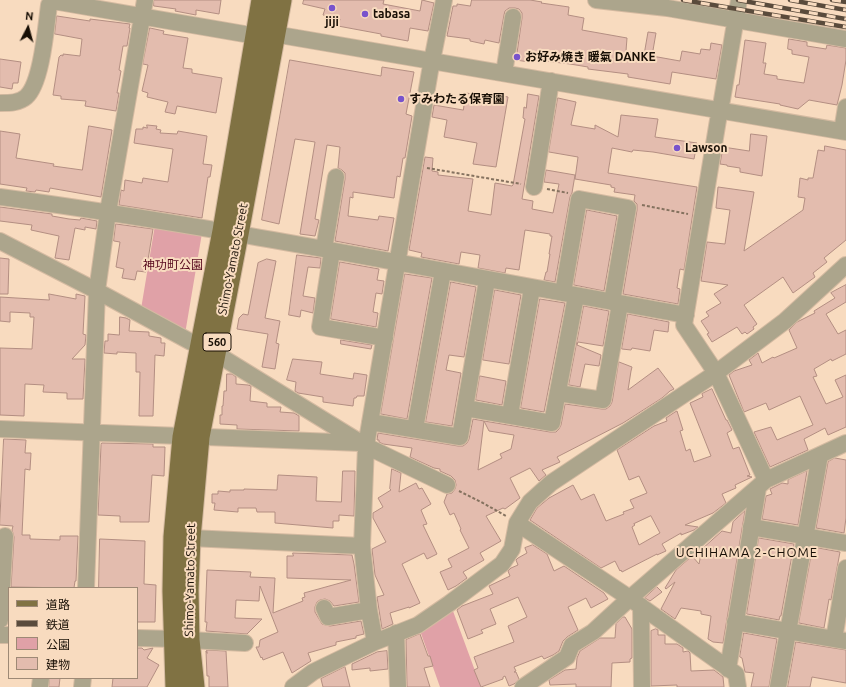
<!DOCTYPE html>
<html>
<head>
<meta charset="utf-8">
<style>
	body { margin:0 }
	#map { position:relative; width:846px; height:687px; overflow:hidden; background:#f8dbbf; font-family:Ubuntu,"Noto Sans JP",sans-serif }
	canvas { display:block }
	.legend { position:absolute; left:8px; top:587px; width:130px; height:92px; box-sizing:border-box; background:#f8dbbf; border:1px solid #9e8975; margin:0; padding:5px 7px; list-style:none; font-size:12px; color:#180f05 }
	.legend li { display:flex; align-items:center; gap:8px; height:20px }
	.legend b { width:20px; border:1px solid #9e8975 }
	.north { position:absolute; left:8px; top:8px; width:40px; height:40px; -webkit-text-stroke:3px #f8dbbf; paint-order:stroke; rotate:6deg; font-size:11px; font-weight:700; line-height:16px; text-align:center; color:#180f05 }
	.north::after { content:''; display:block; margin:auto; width:14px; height:18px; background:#180f05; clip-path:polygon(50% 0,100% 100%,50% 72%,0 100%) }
</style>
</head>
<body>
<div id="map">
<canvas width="846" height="687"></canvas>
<ul class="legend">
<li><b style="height:5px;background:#807243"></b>道路</li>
<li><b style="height:5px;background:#5a4b3c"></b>鉄道</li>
<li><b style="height:11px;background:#e0a1a7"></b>公園</li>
<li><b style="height:11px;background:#e3bcae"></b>建物</li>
</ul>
<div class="north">N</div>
</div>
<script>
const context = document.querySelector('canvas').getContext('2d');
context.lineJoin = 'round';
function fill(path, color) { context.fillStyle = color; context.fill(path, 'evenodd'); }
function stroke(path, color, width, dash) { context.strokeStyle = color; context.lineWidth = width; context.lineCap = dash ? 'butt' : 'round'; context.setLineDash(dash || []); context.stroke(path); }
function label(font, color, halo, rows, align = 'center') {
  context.font = font + ' Ubuntu,"Noto Sans JP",sans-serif'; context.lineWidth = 4; context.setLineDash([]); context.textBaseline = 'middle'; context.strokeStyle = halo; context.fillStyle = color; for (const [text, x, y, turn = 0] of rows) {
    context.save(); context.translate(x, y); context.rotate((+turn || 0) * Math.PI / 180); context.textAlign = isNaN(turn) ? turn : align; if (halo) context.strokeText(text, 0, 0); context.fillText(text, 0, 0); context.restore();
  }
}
fill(new Path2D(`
	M155,225l47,8 -17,101 -44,-25z
	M450,603l31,84h-41l-22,-62z`), '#e0a1a7');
const building = new Path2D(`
	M154,0h67l-2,14 -23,-4v5l-21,-4 1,-2 -22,-3z
	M304,0h80l-1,4 37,7 2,-11 12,3 -6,28 -18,-3 -2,13 -27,-5v-2l-43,-8 2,-7 -17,-4 2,-6 -22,-5z
	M472,0h58l12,2 -1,1 28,4 -1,8 16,3 -2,12 45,8 -1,13 18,4 4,-23 8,1 -4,23 28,5 2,-10 18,3 1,-5 9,1 1,-7 11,2 -6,34 -44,-7 -2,12 -42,-7v-3l-40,-5v-2l-18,-3 -41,-5v3l-13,-2 6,-42v-5l-3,-4 -4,-1h-6l-4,3 -1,4 -5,28 -14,-3 -1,4 -14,-3v-2l-23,-3 6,-30h4v-2l13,2z
	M57,16l33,5v-2l40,5 -1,4h1l-3,18h-4l-4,24 2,1 -4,22h2l-3,18 -31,-5 1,-5 -25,-2v-3l-8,-1 6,-38 2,-2 2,1v-2l17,2 2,-17 -27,-5z
	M150,28l14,3 -1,3 25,4 -5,30 9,1v4l30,5 -6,35 -39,-7 -2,8 -10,-2 3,-10 -21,-5 1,-4 -6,-2 6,-26 -5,-1z
	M789,39l18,3v4l19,3 1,-4 19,3v12l-4,25 -5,20 -28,-5 -11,9 -18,-4v-1l-45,-7 2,-12h2l6,-45 21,3 -3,20h3l-2,11 13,2v3l27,4 5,-26 -17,-3v-4l-4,-1z
	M0,59l21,3 -3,21h-5l-1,6 -12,-2z
	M290,60l91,16 1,-9 32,5 -8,42 6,2 -7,42h-2l-3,19 -3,-1 -3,22 -41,-6v6l-3,-1 -2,19 30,4 1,-4 15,2 -6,33 -53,-10 10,-62v-6l-3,-3 -4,-2 2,-21 -13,-2 -12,74 4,1 -4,16 -15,-2 15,-92 -20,-3 -16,85 -17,-4z
	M466,93l19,3v-3l23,4 -12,70 -23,-3 4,-21 -33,-6 3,-17 -15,-3 2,-12 29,5z
	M528,94l11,2 -17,103 11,2 -1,8 21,4 6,-29 -15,-2 2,-12 29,5 -3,18 -2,4 -15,85 -11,-2 2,-8h1l3,-18h-1l3,-18h-2v-2l-25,-4 -6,40 -13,-2 -1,5 -27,-5 2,-13 -19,-3 -2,12 -38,-7 1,-4 -13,-3 16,-93 8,1 -1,13 6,1v3l35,4 -5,32 23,4 4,-32 17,3 1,-1 12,-66 -2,-1 1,-11 2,1z
	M558,98l18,4 -5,23 24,4v-4l23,12 3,-22 37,4 -3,18 42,6 -3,16 -41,-7 -20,-2 -1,2 -20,-4 -4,25 89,14 -13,83 -4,-1 -3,19 3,1 -2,15 -55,-10 14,-84v-6l-3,-3 1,-6 -21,-3 1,-4 -4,-1v-2l-36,-6 3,-22 -29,-5z
	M147,125l10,1 -1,3 5,1 -1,3 17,1 1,-3 29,5 -4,28 9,1 -2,12h-2l-6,41 -83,-13 2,-15 3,1 1,-11 17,3 1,-5 25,4 5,-33 -39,-6 2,-14h7v-2l4,1z
	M89,126l23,4 -11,67 -51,-9 -1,4 -13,-2 -1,2 -9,-1 1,-3 -27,-4v-53l20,3 -4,24 38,6 -1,2 29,4z
	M751,134l16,2 -5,40 -22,-4v-4l-13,-2v-1l-7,-1 3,-17 26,4z
	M825,146l21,4v90l-22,18 3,4 -14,11 2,4 -22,16 -10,-16 -39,28 13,19 -4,3 1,2 -7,5 -2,-2 -3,2 -5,-7 -25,15 -5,-8 2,-1 -8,-12 8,-5 -3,-4 15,-9 -7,-9 14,-9 -27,-4 6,-39 18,2 5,-34 -14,-2 2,-21 36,5 -10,59 59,-41 2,-12 -7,-1 2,-19 8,2v-2h5l5,-28 6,1z
	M0,207l52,7v2l17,3 11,1 1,-2 16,3 -1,8 -11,-2v3l-10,-2 -6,32 -14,-2 4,-22 -28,-6 1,-5 -32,-4z
	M587,210l30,6 -13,75 -30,-6z
	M116,224l37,5 -7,43 -9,-1 -2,9 -13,-2 2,-9 -8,-2 4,-25 -6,-1z
	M297,255l24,3 -1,10 -12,-1 -5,29 12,2 -2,15 -12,-3 -1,7 -11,-2z
	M0,258l9,1 -1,35h-8z
	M267,259l9,2 -11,57 15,3 -4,22 3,1 -4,25 -13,-2 6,-33 -31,-5 2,-11 4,-4 5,1 10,-52z
	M340,262l39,7 -2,11 7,1 -2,13 -6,-1 -3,19 5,1 -2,14 -45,-8z
	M405,274l27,4 -25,141 -26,-5z
	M451,282l25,5 -12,70 -15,-2 -3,15 15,3 -9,53 -26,-4z
	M846,285v17l-20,12 12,20 8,-4v24l-14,7 -1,-2 -17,10 3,7 -4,1 13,27 17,-7 -8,-17 11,-5v52l-18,8 -3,-7 -21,11 4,11 -38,17 -16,-35 17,-5 6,13 36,-15 -13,-29 -31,14 -3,-7 -22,9 -15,-37 5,-4 18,-6 -3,-5 9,-7 4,10 11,-6 1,1 23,-10 -8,-18 8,-8 18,-9 -1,-2 21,-13 -4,-5z
	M495,290l26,5 -12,69 -26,-4z
	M49,294l27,5v-5l9,2 -2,38 3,1 -1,10 -13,14h13l-2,40h-16v-6l-24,-1 1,-7 -19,-1 -1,32 -24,-1v-67l32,1 2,-32h-4v-4l-20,-1v10l-10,-1v-24l49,3z
	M540,299l25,4 -21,109 -23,-4z
	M584,306l25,5 -6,35 -25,-4 -1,3 24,10 -2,11 -14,-2 -5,23 -11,-2z
	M628,314l41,8 -1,10 -14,-2 -4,21 -18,-3 -1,2 -9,-1z
	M120,317l6,1 4,2 -1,11 20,1v4l12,2v5h4l-1,13 -9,-1 -2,61h-14l1,-44h-4v-19l-19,-1v2l-13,-1 1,-12h3v-7l11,1z
	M341,340l31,5 -1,4 -30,-5z
	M293,359l29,3 -2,12 33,5 1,-6 13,2 -3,21h-7l-1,2h-2l-1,8 -30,-4v-5l-25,-4 -3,-2 1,-9 -9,-2z
	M619,362l13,5 -1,4 -3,19 30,-22 16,21 -4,2 -8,7 -39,25 -66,34 3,5 -18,8 4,5 -7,6 -9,-13 -20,10 10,20 -15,11 -2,-1 -17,8 15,25 -21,12 4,7 -21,12 4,6 -11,8 -8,4 -8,-18 12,-5 -4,-8 21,-11 -9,-18 1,-1 -7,-16 -4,2 -6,-13 3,-8 5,-1 3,-4 1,-4 -1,-5 -4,-4 -11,-5v-2l-6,-1 -24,-11 2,-9 -29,-4 -4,-2v-2h-2l1,-7 80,13h5l4,-3 2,-4 4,-20 11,2 -6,49 24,-12 -2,-4 11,-5 3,-14 -25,-4 -5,-10 66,11h6l3,-3 2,-4 4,-21 37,5h4l4,-3 2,-4z
	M227,374h5l4,3v7l12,1 3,1 -1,15 17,2v4h14l-1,5 14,1 5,3v15l-62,-2v-4l-17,-1v-9h2v-9h1l1,-15h2z
	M480,376l26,5 -4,24 -26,-5z
	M712,389l14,31h1l5,10 -5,3 6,16 6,-2 11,28 -3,1 5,1 -17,8 1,3 -14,6 4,9 -13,10 -28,12 13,2 -4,3 -13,5v-2l-19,11 4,7 -9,4v-1l-35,18 -1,-2 -1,1 -5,-10 -14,7 -71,-48 7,-12 12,-10 24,-13 8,15 13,-6 12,27 18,-7 -1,-2 11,-4 -4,-8 17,-7 -8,-17 -10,4 -12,-30 37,-24 13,-5 -1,-3 9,-6 2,-1 6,19 -3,1 6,20 4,-2 4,13 17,-6 -21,-53 13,-6 -1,-3zM651,516l9,17 -21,12 -7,-18 3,-2 -1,-1z
	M4,439l22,1 -1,13h6l-1,17 -5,-1 -3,66h8v4l30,1v-4h18l-2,45h-1l-1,7 -63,-1 3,-50 -2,-7 1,-4 -13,-1z
	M102,443l51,1v3h12l-1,29 -12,-1 -3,47h-29v-6l-22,-1 3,-70z
	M835,458l11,2v58l-2,15 -28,-5 12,-66z
	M392,469l9,4 -2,19 17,-9 3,6 3,-1 9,16 -10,6 6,14 -4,1 14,29 -10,5 -3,-6 -22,11 18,39 -11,5v-1l-19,6 3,11 -11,5 -5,-32 7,-2 -9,-20 -3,-26 14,-7 -13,-24v-5l10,-6 -5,-9 13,-8 -1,-1z
	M343,471h12l-1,45 -15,-1v6h-6v7l-58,-5v-11h-18l-1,-4h-18v4l-24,-2 1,-7h-3v-9h6v-3l12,1v-2h14v-1l33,1 1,-15 39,2 -1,24 25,1z
	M807,471l-9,54 -36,-6 4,-23 6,-2 -2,-5 12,-6 6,1v-4z
	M745,511l-22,132 -10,-1 -5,-3 3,-23 -10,-2v-3l-20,-3 -6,11 -14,-10 14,-27 -9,7 -1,-1 11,-18 16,-14 7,8 3,-15 20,-18 9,2 2,-11z
	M759,538l35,6 -13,72h-1l-1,4 -32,-6z
	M100,539l45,2 -1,43 12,1 -1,37h-18v-34h-38z
	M533,545l14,9 7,17 10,-5 40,27 4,6 -17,9 -5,-10 -18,9 10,23 -11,7 -4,4 -4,10 -6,4 -9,4 -2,-3 -28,11 2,4 -2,1h2l3,7 -5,5 -5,2 -4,-10 -2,1v2l-22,8 -7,-17 4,-2 -4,-11 40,-15 -6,-16 19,-9 -9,-20 -28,12 6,15 -15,6 2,3 -15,6 -11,-29 5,-4 31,-12 -4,-8 21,-10 -2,-5 3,-3 7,-3 -2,-5 2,-2 9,-5 -2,-5z
	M813,547l27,5 -9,48 -2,-1 -5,29 -25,-5z
	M293,553l59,2 2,9 5,38 -25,4 -4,-5 -5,-2 -5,1 -3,2 -2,5v5l7,12 8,2 31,-5 3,13 -8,2v2l-20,4v3l-28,8 3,8 -19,12 -9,-21 -20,8 -1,-3 -1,1 -5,-11h3l1,-7 18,-8 -18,-46 -1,15 -23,-1 -1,18 27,1 -15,15 -41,-3 1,-9h-2l2,-52 44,2 -1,5 25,1 -2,35 30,-12 -1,-3 3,-1 -1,-4 47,-13 -64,-2v-22h6z
	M657,587l5,5 -12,9 -5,-3z
	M623,617h2l7,12v29l-2,1v3l-18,1 -1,24h-35v-3l-26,1 -1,-5 16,-10 11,-1 1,-11 3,-7 20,-13h15l1,-14z
	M656,629l2,1v5h7v9h12l6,4v4l5,-1 2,2 1,18 23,-1 9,7 1,10h-47v-2l-26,1v-55z
	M744,633l33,6 -8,48h-18l3,-14 -9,-1 -3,-14 -2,-1z
	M420,634l8,22h2l3,10 -9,2 6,19h-23l-1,-47z
	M796,642l50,8v33l-34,-6 -2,10h-22z
	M137,648h5l2,2 9,-2 -6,10 12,7 -12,22h-35l1,-9h24z
	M207,650l19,1 2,36h-19v-11h-2l-1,-25 1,2z
	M387,651l1,18 -18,2v-3l-18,2v-6l25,-12z
	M345,667l5,20h-27l-2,-8z
	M50,678h10l-1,9h-10z`);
fill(building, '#e3bcae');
stroke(building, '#b38e82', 1);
const minor = new Path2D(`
	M596,0l71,8 179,31
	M739,0l-17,100 -4,20 -34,205 32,48 50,107
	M504,73l9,-56
	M0,103c10,0 19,0 26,-6 16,-14 20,-71 23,-92l4,-4 203,35 18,-2 572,98
	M842,131l4,-24
	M534,187l17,-106
	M0,197c230,31 457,78 686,118
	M0,241l97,50 94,51 10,4
	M324,249l12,-72
	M332,251l-12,76 65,11
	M563,293l16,-94 49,9 -16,94
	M215,353l151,93 81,39
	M558,393l45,7 17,-96
	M465,408l87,15 24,-127
	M510,415l22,-127
	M370,422l90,15 27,-157
	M0,429l361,14
	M415,429l28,-158
	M517,523l108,72 111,79 2,13
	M751,527l95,16
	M190,538l172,8
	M86,588l11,-297 11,-79 37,-212
	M641,606l1,81
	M324,608l4,9 41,-7
	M0,620l5,-84
	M735,622l111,19
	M396,633l2,54
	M0,635h9
	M137,638l37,1
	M834,639l12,-71
	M189,640l56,3
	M375,642l-6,-32 -7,-64 4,-100 64,-375 14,-71
	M728,669l30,-181
	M40,686l1,-8
	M82,687l1,-9
	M293,687l20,-15 62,-30 43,-17 32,-22 52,-39 10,-15 5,-26 13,-21 21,-19 165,-110 69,-52 61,-56
	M523,687l44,-30 5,-12 21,-13 37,-34 136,-118 80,-37
	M778,687l42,-232`);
const major = new Path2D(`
	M176,687l-3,-96 1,-54 9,-100 40,-206 39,-231
	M194,687l-5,-47 -1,-50 2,-52 9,-101 39,-203 43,-234`);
stroke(minor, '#d4baa1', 18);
stroke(major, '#d4baa1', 23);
stroke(new Path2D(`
	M427,168l94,16
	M547,189l21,4
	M642,205l46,9
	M459,491l24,12 23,13`), '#85725f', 2, [3, 2]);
stroke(minor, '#aca58c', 16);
stroke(major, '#807243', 21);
const rail = new Path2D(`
	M683,0l163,27
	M738,0l108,19
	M790,0l56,10
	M832,0l14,2`);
stroke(rail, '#5a4b3c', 4.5);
stroke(rail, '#f8dbbf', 3, [9]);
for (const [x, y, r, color] of [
	[332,8,4,"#7853cc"],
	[365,14,4,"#7853cc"],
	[517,57,4,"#7853cc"],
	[401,99,4,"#7853cc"],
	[677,148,4,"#7853cc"]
]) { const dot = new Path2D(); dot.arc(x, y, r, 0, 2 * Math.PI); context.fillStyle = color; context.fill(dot); stroke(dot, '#f8dbbf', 1.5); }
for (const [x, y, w] of [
	[217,342,28]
]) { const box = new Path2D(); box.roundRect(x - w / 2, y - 9, w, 18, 3); context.fillStyle = '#f8dbbf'; context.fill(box); stroke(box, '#180f05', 1); }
label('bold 11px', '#180f05', null, [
	["560",217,342]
]);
label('bold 12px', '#180f05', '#f8dbbf', [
	["tabasa",373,14],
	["jiji",332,22,"center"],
	["お好み焼き 暖氣 DANKE",525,57],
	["すみわたる保育園",409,99],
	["Lawson",685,148]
], 'left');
label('12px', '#180f05', '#f8dbbf', [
	["Shimo-Yamato Street",233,259,-79],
	["Shimo-Yamato Street",190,580,-89]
]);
label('12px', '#57081d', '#f8dbbf', [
	["神功町公園",173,265]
]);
context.letterSpacing = '1px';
label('13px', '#180f05', '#f8dbbf', [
	["UCHIHAMA 2-CHOME",747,553]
]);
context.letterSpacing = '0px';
</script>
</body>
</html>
